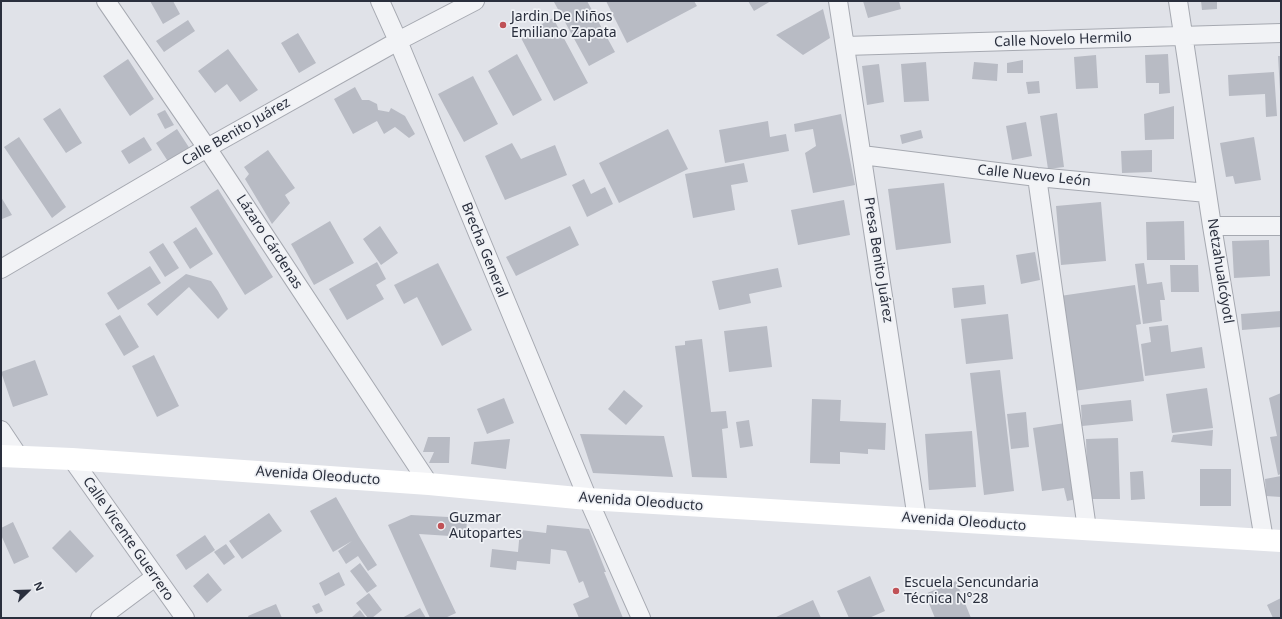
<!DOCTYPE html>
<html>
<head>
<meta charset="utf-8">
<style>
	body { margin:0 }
	#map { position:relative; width:1282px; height:619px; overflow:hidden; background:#e0e2e8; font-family:"Noto Sans",sans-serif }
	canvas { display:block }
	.frame { position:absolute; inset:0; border:2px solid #2a2f3d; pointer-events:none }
	.north { position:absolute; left:8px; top:571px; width:40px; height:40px; -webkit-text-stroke:3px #eff1f5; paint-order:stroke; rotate:67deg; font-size:11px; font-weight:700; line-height:16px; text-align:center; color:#2a2f3d }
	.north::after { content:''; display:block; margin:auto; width:14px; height:18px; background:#2a2f3d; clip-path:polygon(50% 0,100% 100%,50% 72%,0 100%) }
</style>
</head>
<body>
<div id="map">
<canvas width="1282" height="619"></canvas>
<div class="frame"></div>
<div class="north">N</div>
</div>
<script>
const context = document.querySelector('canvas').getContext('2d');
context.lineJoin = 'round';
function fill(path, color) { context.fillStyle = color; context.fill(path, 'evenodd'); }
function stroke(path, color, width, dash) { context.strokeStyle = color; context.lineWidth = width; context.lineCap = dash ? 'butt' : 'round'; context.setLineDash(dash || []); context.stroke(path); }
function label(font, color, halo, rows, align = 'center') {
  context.font = font + ' "Noto Sans",sans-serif'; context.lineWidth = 3.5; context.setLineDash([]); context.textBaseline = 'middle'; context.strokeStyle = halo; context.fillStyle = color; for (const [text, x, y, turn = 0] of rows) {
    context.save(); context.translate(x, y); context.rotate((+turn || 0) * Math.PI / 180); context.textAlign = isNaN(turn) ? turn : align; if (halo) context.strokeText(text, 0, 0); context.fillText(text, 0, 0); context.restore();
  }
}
fill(new Path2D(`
	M150,1h23l7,13 -17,10z
	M557,1h30l28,51 -26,14 -35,-64z
	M606,1h88l3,5 -70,37z
	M748,1h23l-17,10z
	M863,1h36l2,8 -33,9z
	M1201,1h16v8l-15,1z
	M823,9l7,29 -27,17 -27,-20z
	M553,18l35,65 -34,18 -34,-65z
	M188,20l7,11 -31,21 -8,-11z
	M298,33l18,30 -17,10 -18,-30z
	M228,49l30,41 -18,12 -13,-18 -12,9 -17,-22z
	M517,54l25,46 -29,16 -25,-45z
	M1168,54l2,39 -11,1v-11h-13l-1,-28z
	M1096,55l2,33 -22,1 -2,-32z
	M1278,56h3v35h-1z
	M128,59l26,40 -24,17 -27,-40z
	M1023,60v13h-16v-10z
	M926,62l3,39 -25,1 -3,-38z
	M974,62l24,2 -1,17 -25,-2z
	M879,64l5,38 -17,3 -5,-39z
	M1274,72l3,44 -11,1 -1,-23 -36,2 -1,-21z
	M473,76l25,48 -34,18 -26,-48z
	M1039,81l1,12 -12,1 -2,-12z
	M355,87l7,13h7l8,4 1,6 11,2 2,-4 14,8 10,18 -6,4 -14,-11 -11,7 -7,-13 -24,13 -19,-35z
	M1174,106v33l-29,1 -1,-26z
	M60,108l22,35 -16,10 -23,-34z
	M165,110l9,15 -9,4 -8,-15z
	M1057,113l7,54 -16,2 -8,-53z
	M841,114l14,71 -42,8 -8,-40 11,-7 -3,-17 -18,3 -1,-8z
	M768,121l2,16 16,-3 3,17 -64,12 -6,-33z
	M1026,122l6,34 -20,4 -6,-34z
	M177,129l13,20 -21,14 -13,-20z
	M668,129l20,40 -69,34 -20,-40z
	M921,130l2,8 -21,6 -2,-9z
	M19,137l47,70 -14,11 -48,-71z
	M144,137l8,13 -23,14 -8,-13z
	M1254,137l7,43 -26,4 -2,-8 -7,1 -6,-34z
	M512,143l9,16 34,-14 12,30 -62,25 -20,-44z
	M268,150l27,38 -10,7 5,8 -18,21 -27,-45 4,-5 -5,-7z
	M1152,150v22l-30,1 -1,-22z
	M744,163l4,19 -17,3 4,25 -42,8 -8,-44z
	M584,179l7,15 14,-7 8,17 -26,13 -15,-32z
	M944,183l7,60 -55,7 -8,-61z
	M218,189l55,88 -28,18 -55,-88z
	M1,197l11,18 -10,4 -1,-2z
	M844,200l6,35 -52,10 -7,-35z
	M1101,202l5,59 -45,4 -5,-59z
	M330,221l24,42 -40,22 -23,-41z
	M1184,221l1,39h-38l-1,-38z
	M380,226l18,27 -17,12 -18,-26z
	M570,226l9,19 -63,31 -10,-19z
	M196,227l17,27 -23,15 -17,-27z
	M1269,240l1,36 -36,2 -2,-37z
	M163,243l16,25 -14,9 -16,-25z
	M1035,252l5,28 -19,4 -5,-29z
	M377,262l9,17 -10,6 8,14 -37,21 -18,-31z
	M438,263l34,67 -30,16 -25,-49 -13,7 -10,-19z
	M1144,263l3,21 15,-2 3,18h-5l2,21 -19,3 -8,-60z
	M1170,265h28l1,27h-28z
	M150,266l11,17 -43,27 -11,-17z
	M778,268l4,19 -33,7 2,9 -32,7 -7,-29z
	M186,274l25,7 7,10 10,18 -10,10 -29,-32 -32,29 -10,-12z
	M984,285l2,19 -32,4 -2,-20z
	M1135,285l6,39 -5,1 8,56 -70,10 -14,-95z
	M1281,311v16l-39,3 -1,-16z
	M1008,314l5,45 -47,5 -5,-45z
	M120,315l19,32 -15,9 -19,-32z
	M1168,325l3,27 31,-5 3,21 -60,8 -4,-32 10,-2 -2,-15z
	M767,326l5,41 -43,5 -5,-41z
	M702,339l9,73 15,-1 2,17 -6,1 5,49 -35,-1 -17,-131 10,-1v-4z
	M154,355l25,51 -22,11 -25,-51z
	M35,360l13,35 -35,12 -12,-35z
	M1000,370l14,121 -30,4 -14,-122z
	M1207,388l6,40 -41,5 -6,-39z
	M624,390l19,16 -17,19 -18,-16z
	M1281,393v81l-3,1 -8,-38 7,-1 -8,-38z
	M504,398l10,25 -27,11 -10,-25z
	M812,399l29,1 -1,21 46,2 -1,27 -17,-1v5l-28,-2v12l-30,-1z
	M1131,400l2,21 -51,5 -1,-21z
	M1026,412l3,35 -18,2 -4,-35z
	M749,420l4,26 -13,2 -4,-26z
	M1065,423l12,76 -10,2 -3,-13 -22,3 -9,-63z
	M1213,430l-1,16 -41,-4 2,-7z
	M972,431l4,56 -47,3 -4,-56z
	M580,434l84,2 9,41 -80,-4z
	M428,437h22l-1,26h-20l5,-11h-11z
	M1118,438l2,61h-32l-2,-60z
	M510,439l-4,30 -35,-5 3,-22z
	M1200,469h31v37h-31z
	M1143,471l2,28 -14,1 -1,-28z
	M1281,476v21l-15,-1 -1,-17z
	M336,497l23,40 18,28 -9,6 -10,-15 -12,8 -8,-13 14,-10 -19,11 -23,-41z
	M269,513l13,18 -40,28 -13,-18z
	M411,515l56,3 -1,19 -47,-3 37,79 -11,5h-15l-42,-93z
	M13,522l16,35 -15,7 -13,-29v-7z
	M547,525l42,4 17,43h-2l19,46h-44l-6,-14 16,-7 -6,-16 -4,2 -13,-32 -15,-2 -1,15 -33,-3 -1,9 -26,-3 2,-18 26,3 2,-22 26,3z
	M70,530l24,26 -18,17 -24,-25z
	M205,535l10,15 -29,20 -10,-15z
	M226,544l9,13 -11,8 -10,-13z
	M360,563l17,23 -10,7 -17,-22z
	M339,572l6,13 -20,11 -6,-13z
	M208,573l14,17 -15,13 -14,-17z
	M870,576l15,35 -16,7h-20l-12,-27z
	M956,581l15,37h-36l-10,-24z
	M369,593l13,17 -10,8h-4l-12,-15z
	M1281,598v20h-8l-6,-13z
	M813,600l8,18h-47z
	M319,603l4,8 -7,3 -4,-8z
	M276,604l6,14h-33l-1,-2z
	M420,608l6,10h-24z
	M360,610l6,8h-15z`), '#b8bbc4');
const minor = new Path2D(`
	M106,1l101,147 222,336
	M380,1l18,40 190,458 53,119
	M838,1l79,518
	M1178,1l34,225 52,314
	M845,46l436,-13
	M862,155l175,22 170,16
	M1037,177l50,352
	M1212,226h69
	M1,269l206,-121 191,-107 77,-40
	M1,430l18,27
	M72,459l113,159
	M100,618l55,-41`);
stroke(minor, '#a6a9b1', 20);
stroke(minor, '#f2f3f6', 18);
stroke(new Path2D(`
	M1,456l71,3 357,25 159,15 693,42`), '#fff', 22);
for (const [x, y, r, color] of [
	[503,25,4,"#c05257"],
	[441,526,4,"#c05257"],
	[896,591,4,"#c05257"]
]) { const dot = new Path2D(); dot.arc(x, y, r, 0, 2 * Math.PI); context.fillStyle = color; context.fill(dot); stroke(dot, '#eff1f5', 1.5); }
label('14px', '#2a2f3d', '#eff1f5', [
	["Jardin De Niños",511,17],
	["Emiliano Zapata",511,33],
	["Guzmar",449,518],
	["Autopartes",449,534],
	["Escuela Sencundaria",904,583],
	["Técnica N°28",904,599]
], 'left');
label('14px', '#2a2f3d', '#eff1f5', [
	["Calle Novelo Hermilo",1063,40,-2],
	["Calle Benito Juárez",236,132,-30],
	["Calle Nuevo León",1034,176,6],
	["Lázaro Cárdenas",269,242,57],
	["Brecha General",484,250,68],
	["Presa Benito Juárez",878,260,81],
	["Netzahualcóyotl",1220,271,81],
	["Avenida Oleoducto",318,476,4],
	["Avenida Oleoducto",641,502,4],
	["Avenida Oleoducto",964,522,4],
	["Calle Vicente Guerrero",128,539,55]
]);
</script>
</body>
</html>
